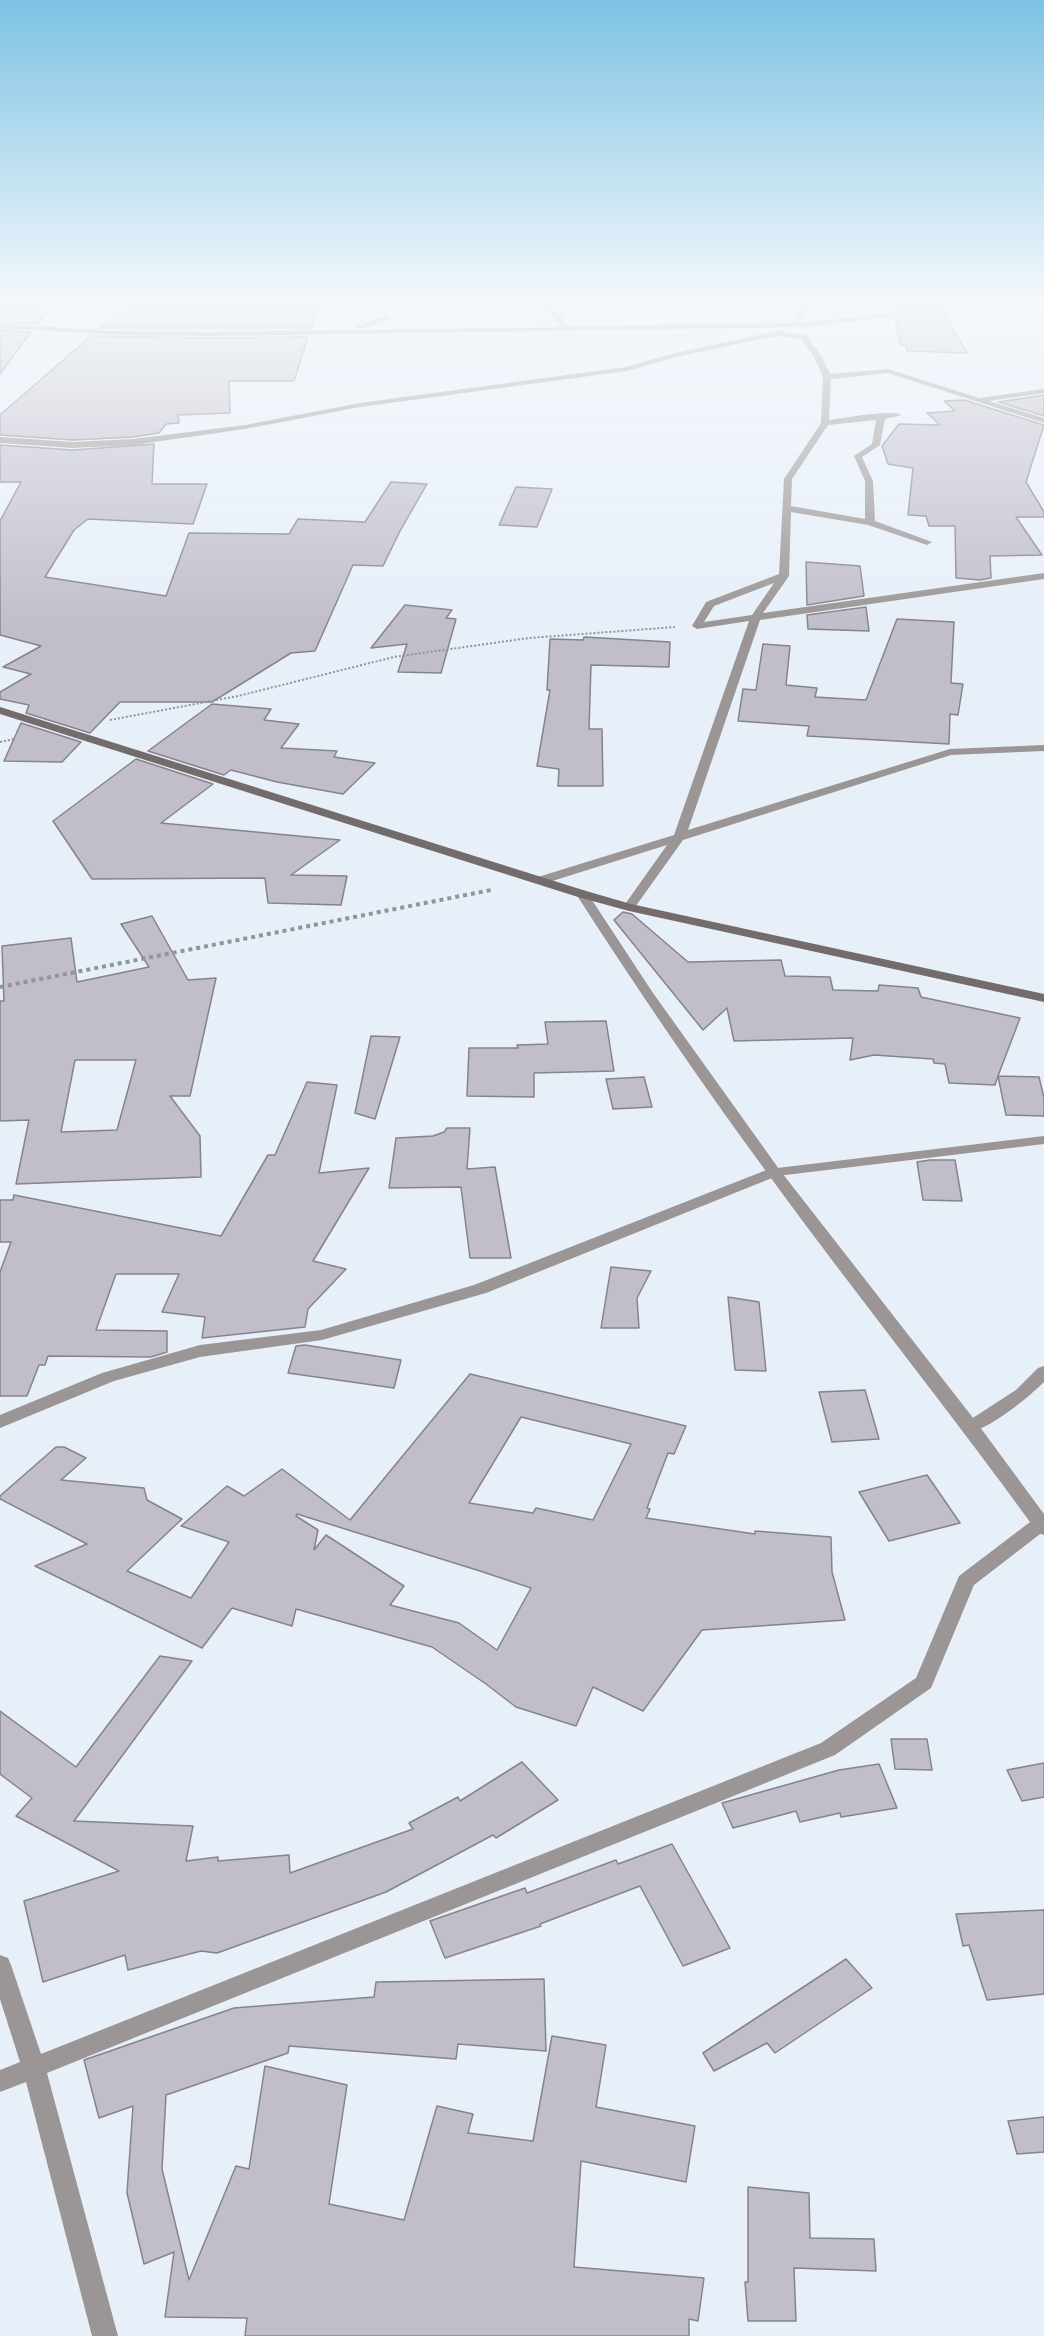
<!DOCTYPE html>
<html>
<head>
<meta charset="utf-8">
<style>
	body { margin:0 }
	canvas { display:block; background:#e7eff9 }
</style>
</head>
<body>
<canvas width="1044" height="2336"></canvas>
<script>
const context = document.querySelector('canvas').getContext('2d');
context.lineJoin = 'round';
function fill(path, color) { context.fillStyle = color; context.fill(path, 'evenodd'); }
function stroke(path, color, width, dash) { context.strokeStyle = color; context.lineWidth = width; context.lineCap = dash ? 'butt' : 'round'; context.setLineDash(dash || []); context.stroke(path); }
const building = new Path2D(`
	M210,299l109,3 -8,26h-211l16,-14h6l19,-13 51,5 12,-1z
	M891,299h45l3,6 -46,5z
	M0,300l46,1 -13,16h10l-5,7 -38,-2z
	M943,312l24,41 -60,-2 -1,-6 -6,-1 -5,-26z
	M0,330l31,2 -31,42z
	M91,336l119,2 98,-1 -14,44h-65l1,32 -52,2 1,8 -13,1 -7,9 -26,4 -60,3 -73,-5v-20z
	M1044,395v21l-45,-14z
	M964,400l80,25 -18,57 18,30v5h-28l26,38 -52,1 1,22 -11,2 -24,-2 -1,-52h-26l-3,-10 -18,-1 5,-47 -25,-4 -6,-18 17,-22 41,1 -13,-12 28,-2 -11,-10z
	M154,444l-2,40h55l-14,40 -105,-5 -14,11 -29,47 121,19 23,-63 100,1 9,-15 67,3 26,-40 36,2 -27,47 -17,35 -30,-1 -38,86 -24,2 -79,49h-92l-30,31 -64,-20 3,-8 -29,-6v-7l31,-18 -28,-7 38,-21 -41,-11v-114l21,-39h-21v-37l73,5z
	M516,487l36,2 -15,38 -38,-2z
	M806,562l54,4 4,30 -57,9z
	M405,605l47,5 -6,8 10,1 -15,54 -43,-1 9,-28 -36,4z
	M866,607l3,24 -61,-2 -1,-14z
	M897,619l57,3 -3,61 12,1 -5,31 -8,-1 -1,30 -142,-8 2,-10 -71,-5 5,-32 13,1 7,-46 27,2 -4,39 31,3 -2,9 51,3z
	M584,637l86,5 -1,25 -78,-2 -2,64h13l1,57h-45l1,-17 -22,-3 13,-76h-3l3,-51 33,1z
	M212,704l59,5 -7,11 35,4 -18,24 56,3 -3,6 41,6 -32,31 -66,-12 -46,-12 -7,5 -76,-24z
	M21,723l60,19 -19,20 -58,-1z
	M136,759l77,25 -52,39 179,17 -49,35 56,1 -6,29 -73,-2 -3,-25 -173,1 -39,-58z
	M623,912l9,2 56,48 93,-2 4,16 45,1 3,13 45,1 1,-6 39,3 3,9 99,21 -22,58 41,1 5,21v18l-38,-1 -8,-39 -3,9 -46,-2 -4,-19 -11,-1 -1,-4 -59,-4 -24,5 3,-22 -119,3 -7,-33 -24,22 -89,-110z
	M152,916l36,64 28,-2 -26,118h-20l30,40 1,41 -185,7 13,-64 -29,1v-120h4l-2,-55 69,-8 6,44 72,-15 -28,-43zM75,1060h61l-19,70 -56,2z
	M606,1021l8,50 -80,2v24l-67,-1 2,-48h49l-1,-3 31,-1 -3,-22z
	M371,1036l29,1 -25,82 -20,-6z
	M644,1077l8,30 -39,2 -7,-30z
	M307,1082l30,3 -18,88 50,-5 -56,93 33,8 -38,40 -3,18 -103,11 3,-21 -43,-5 17,-38h-63l-20,56 71,1v21l-16,5 -103,-1 -3,9h-6l-12,31h-27v-124l11,-30h-11v-42h13l1,-5 207,41 47,-81h7z
	M447,1128h23l-3,41 28,-2 16,91h-41l-9,-71 -72,1 7,-50 37,-2 11,-4z
	M930,1160h25l7,41 -39,-1 -6,-38z
	M611,1267l40,4 -14,27 2,30h-38z
	M728,1297l31,5 7,69 -31,-1z
	M305,1345l96,15 -7,28 -106,-15 8,-27z
	M470,1374l216,52 -12,28 -6,-1 -21,55 3,1 -4,9 109,16v-3l76,6 1,35 13,48 -143,10 -59,81 -50,-24 -17,39 -60,-19 -30,-23 -54,-37 -136,-38 -4,17 -60,-18 -30,40 -167,-82 52,-22 -87,-45v-3l56,-49h8l22,11 -25,22 83,8 3,12 35,19 -55,52 64,27 38,-56 -48,-16 46,-40 17,10 38,-27 68,51zM521,1417l110,27 -38,76 -57,-12 -3,5 -64,-10zM297,1514l183,57 51,17 -34,62 -38,-27 -69,-18 14,-19 -78,-51 -12,15 4,-20 -22,-14z
	M865,1390l14,49 -47,3 -13,-50z
	M927,1475l33,48 -71,18 -30,-49z
	M160,1656l32,5 -118,160 119,5 -7,35 32,-4v4l71,-6 1,18 123,-44 -4,-6 49,-26 2,4 62,-39 36,38 -62,38 -3,-3 -107,57 -169,61 -16,-2 -73,19 -3,-15 -82,27 -19,-81 95,-30 -103,-55 16,-18 -32,-24v-63l76,56z
	M891,1739h36l5,31 -37,-1z
	M1044,1763v34l-22,4 -15,-31z
	M879,1764l18,44 -56,9 -1,-4 -40,9 -4,-11 -63,17 -11,-25 117,-33z
	M672,1844l58,104 -47,18 -43,-80 -100,38 1,2 -96,32 -15,-37 95,-33 2,5 89,-33 2,4z
	M1044,1910v84l-57,6 -18,-55 -6,1 -7,-32z
	M846,1959l26,29 -97,65 -8,-10 -53,28 -11,-18z
	M544,1979l2,72 -88,-7 -2,15 -167,-13 -1,7 -122,42 -4,74 27,111 47,-114 13,3 16,-103 82,19 -18,119 75,16 33,-114 36,8 -5,19 65,8 19,-105 54,9 -10,62 99,19 -9,56 -105,-21 -7,106 130,11 -6,43 -9,-2v17h-444l2,-18 -82,-1 9,-65 -30,12 -17,-71 6,-87 -34,12 -15,-58 150,-52 140,-11 2,-15z
	M1044,2117v35l-27,2 -9,-33z
	M748,2187l61,6 1,45 64,1 2,32 -82,-3 2,53h-48l-3,-39h3z`);
fill(building, '#c1bec9');
stroke(building, '#86838e', 1.5);
stroke(new Path2D(`
	M110,720l128,-24 156,-39 135,-19 146,-11
	M0,742l14,-3`), '#8f959c', 2, [2, 2]);
stroke(new Path2D(`
	M0,987l491,-97`), '#8f959c', 4, [4, 4]);
fill(new Path2D(`
	M540,299h8l20,27 226,-3 5,-11 -10,-13h8l10,13 -5,11 204,-24h22l-219,28 -599,9 -94,-1 -116,-7v-4l116,7 94,1 350,-5z
	M387,316l3,4 -31,9 -4,-2z
	M782,330l3,3 21,2 16,22 8,17 58,-5 91,29 65,-9v4l-55,8 55,17v5l-156,-50 -57,6 -2,41c15,-2 63,-11 73,-5l-17,4 -5,26 -18,12 11,24 2,40 57,21 -5,3 -59,-20 -77,-13 -2,64 -26,37 281,-40v6l-284,41 -72,210 262,-81 94,-4v6l-93,4 -268,85 -50,70 -4,1 -6,-4 44,-62 -121,38h-8l-2,-3 2,-3 136,-42 75,-214 -52,8 -5,-3 14,-24 73,-28 5,-95 37,-56 2,-46 -9,-20 -13,-18 -25,-3 -99,21 -50,14 -267,36 -115,22 -112,16 -60,3 -73,-5v-6l73,5 60,-3 112,-14 115,-22 266,-36 49,-14zM876,420l-4,24 -18,12 11,25v38l-74,-13 1,-27 36,-54zM774,583l-22,32 -48,7 10,-16z
	M1044,1136v8l-267,32 -291,117 -164,47 -122,17 -86,24 -114,47v-13l102,-42 98,-28 121,-15 153,-45 295,-116z
	M1044,1366v16c-13,13 -61,54 -79,49l-3,-4 3,-4 51,-33 22,-22z
	M1040,1517l4,2v12l-70,54 -43,103 -96,67 -788,318 71,263h-26l-66,-254 -26,10v-22l20,-8 -20,-63v-44l8,3 3,7 30,89 780,-311 95,-65 43,-102 75,-57z`), '#9b9595');
fill(new Path2D(`
	M582,890l4,1 67,102 126,176 198,254 67,91v21l-6,-2c-88,-122 -182,-238 -270,-359 -67,-91 -131,-185 -192,-280z`), '#9b9595');
fill(new Path2D(`
	M0,707l586,184 45,13 413,90v8l-415,-91 -51,-14 -578,-183z`), '#746b6b');
const sky = context.createLinearGradient(0, 0, 0, 626);
sky.addColorStop(0, '#7dc2e3');
sky.addColorStop(0.48, '#f4f8fc');
sky.addColorStop(1, '#f4f8fc00');
context.fillStyle = sky;
context.fillRect(0, 0, 1044, 626);
</script>
</body>
</html>
